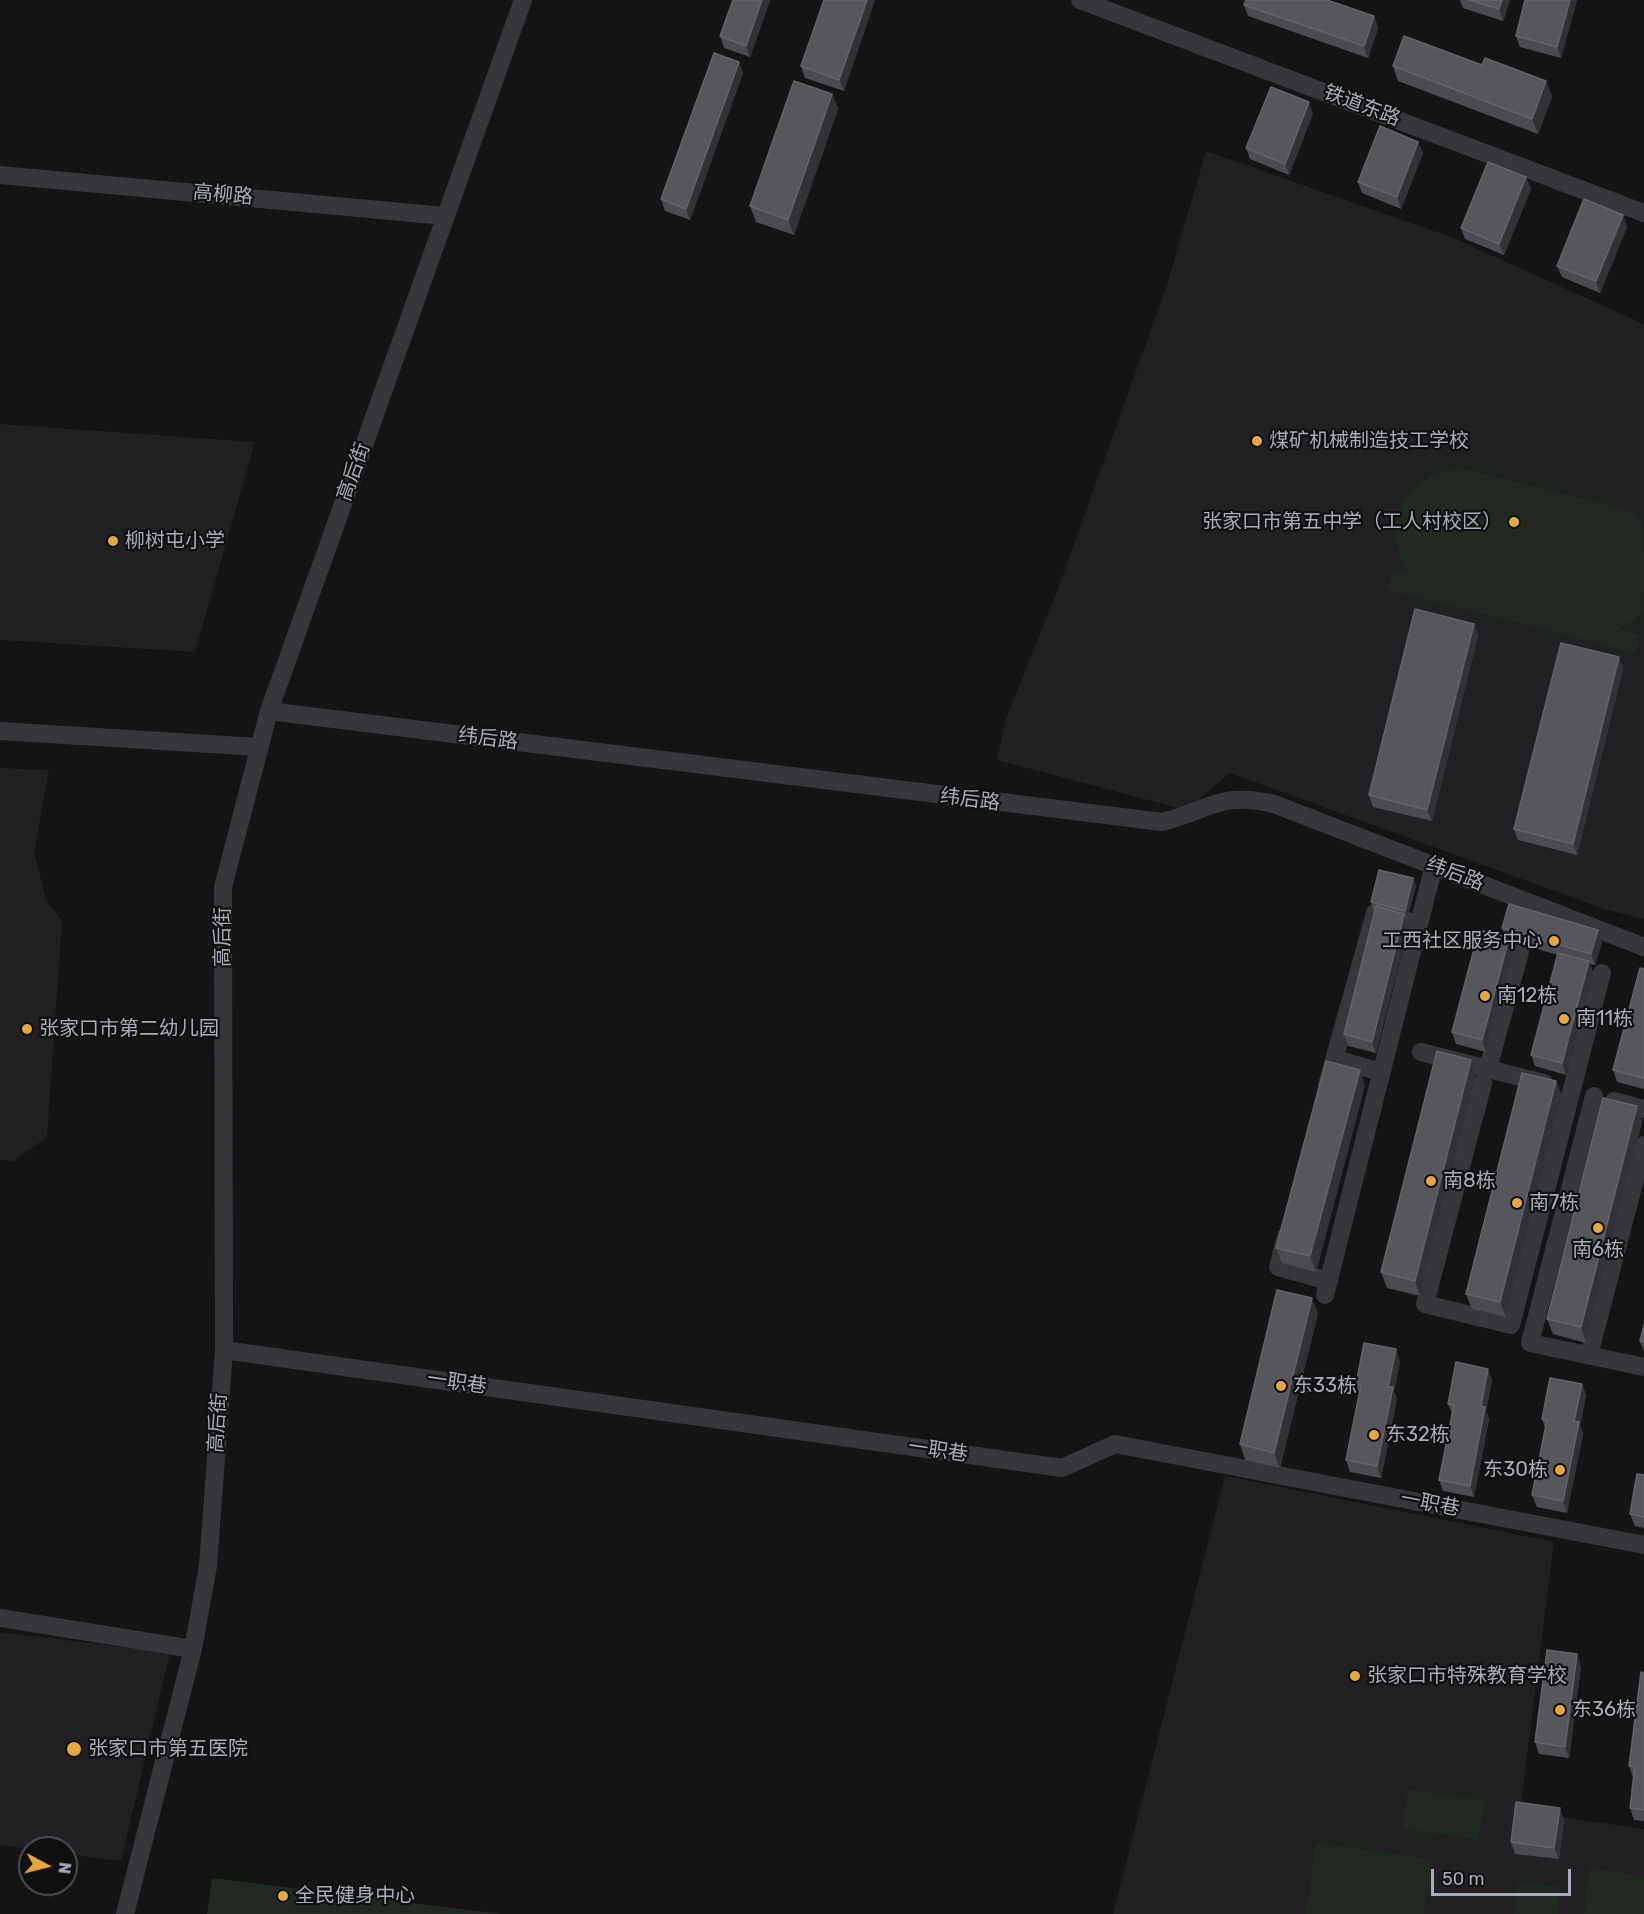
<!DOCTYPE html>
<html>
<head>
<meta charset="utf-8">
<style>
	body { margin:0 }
	#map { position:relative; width:1644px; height:1914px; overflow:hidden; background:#151516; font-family:Rubik,sans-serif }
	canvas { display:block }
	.north { position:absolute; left:18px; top:1836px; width:60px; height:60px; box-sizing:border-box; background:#101011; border:2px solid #4c4e53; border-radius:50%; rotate:97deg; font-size:16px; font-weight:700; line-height:24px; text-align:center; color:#a7acb5 }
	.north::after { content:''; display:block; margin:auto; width:21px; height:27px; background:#e6a83d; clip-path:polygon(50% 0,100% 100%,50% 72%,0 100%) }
	.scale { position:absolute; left:1431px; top:1869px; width:140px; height:27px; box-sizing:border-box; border:3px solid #a7acb5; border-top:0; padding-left:8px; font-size:18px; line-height:21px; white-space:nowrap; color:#a7acb5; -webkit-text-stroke:4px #101011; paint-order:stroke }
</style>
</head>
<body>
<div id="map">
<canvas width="1644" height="1914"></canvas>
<div class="north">N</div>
<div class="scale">50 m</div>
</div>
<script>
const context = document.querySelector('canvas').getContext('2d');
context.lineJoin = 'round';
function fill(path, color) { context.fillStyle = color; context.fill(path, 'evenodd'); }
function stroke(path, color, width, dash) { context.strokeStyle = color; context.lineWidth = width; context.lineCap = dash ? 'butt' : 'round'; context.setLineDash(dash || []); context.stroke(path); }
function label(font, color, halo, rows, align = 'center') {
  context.font = font + ' Rubik,"Noto Sans SC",sans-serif'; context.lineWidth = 4.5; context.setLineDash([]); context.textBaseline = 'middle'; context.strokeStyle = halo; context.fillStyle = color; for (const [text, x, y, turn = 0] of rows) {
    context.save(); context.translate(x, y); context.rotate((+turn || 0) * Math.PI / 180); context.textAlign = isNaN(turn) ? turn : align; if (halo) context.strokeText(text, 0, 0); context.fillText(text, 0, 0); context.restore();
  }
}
fill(new Path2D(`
	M1206,151l245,86 193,87v595l-37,-9 -377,-137 -44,37 -189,-50 9,-41 49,-122 112,-312z
	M0,424l255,18 -60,210 -195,-12z
	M0,768l49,2 -15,82 13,50 15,19 -15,216 -33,24 -14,-1z
	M1225,1476l329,66 -34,269 124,18v85h-531z
	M0,1632l170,21 -49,208 -55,-7v-6l-36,1 -30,-4z`), '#212123');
fill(new Path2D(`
	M1460,468l161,40 12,5 10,10 1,90 -25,16 21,6 -5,18 -248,-64 5,-19 15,3c-3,-11 -10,-23 -12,-35 -4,-38 31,-67 65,-70z
	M1408,1789l77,12 -7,39 -76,-12z
	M1316,1843l116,16 -8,55h-118z
	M1590,1868l54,8v38h-60z
	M212,1878l290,36h-295z
	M1519,1882l42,5 -4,27h-43z`), '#212922');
stroke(new Path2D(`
	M1080,0l564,213
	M0,175l445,41
	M269,711l893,111c48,-12 58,-31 112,-18l370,143
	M0,731l258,16
	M1421,1052l123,31
	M1335,1059l46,13
	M1488,1068l32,-116
	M1483,1083l-58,221 86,21 91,-352
	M1327,1085l48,-172 44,11
	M1594,1096l-64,247 114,24
	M1614,1101l30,8
	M1286,1236l-8,31 51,14
	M1325,1295l109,-430
	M224,1350l838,118 53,-24 529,101
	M1589,1355l55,-210
	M0,1618l193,31
	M125,1914l68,-265 15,-83 16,-216 -1,-463 46,-176 254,-711`), '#36373b', 18);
fill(new Path2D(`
	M733,0h37l-20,57 -26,-9 -4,-12z
	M824,0h51l-31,91 -39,-13 -4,-12z
	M1460,0h50l-7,21 -40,-13z
	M1525,0h52l-16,58 -41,-11 -4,-11z
	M1244,5l130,11 4,12 -10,30 -120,-42z
	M739,62l4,11 -53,147 -25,-9 -4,-12z
	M1482,65l64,16 6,16 -14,37 -140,-53 -5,-15z
	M832,94l6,15 -44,126 -38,-13 -6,-16z
	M1313,114l-24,61 -39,-16 -4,-11z
	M1423,153l-22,56 -39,-16 -4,-11z
	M1526,177l5,12 -27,66 -39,-16 -4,-11z
	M1623,215l4,12 -27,66 -38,-16 -5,-11z
	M1474,624l4,11 -46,186 -59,-14 -4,-12z
	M1619,657l4,12 -46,186 -59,-15 -4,-11z
	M1413,878l3,8 -9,32h-1l3,7 -33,128 -28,-7 -4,-12 31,-124h-2l-2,-8z
	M1502,928l100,14 -7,23 -5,-1 3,8 -27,103 -31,-9 -4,-11 27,-100 -47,-14 3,8 -28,103 -30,-8 -4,-12 53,-95z
	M1644,969v120l-27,-7 -4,-12z
	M1471,1060l5,15 -56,221 -33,-8 -6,-16z
	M1556,1081l6,16 -56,220 -34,-8 -6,-15z
	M1365,1085l-49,187 -34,-9 -6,-15z
	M1642,1122l-56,221 -33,-9 -6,-15z
	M1318,1313l-38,155 -35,-8 -5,-16z
	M1644,1325v27l-4,-11z
	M1400,1361l-6,30 3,8 -16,79 -31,-6 -4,-12 13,-66 -3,-10z
	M1488,1369l4,11 -6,31 3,8 -15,78 -31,-6 -4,-11 13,-67 -4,-9z
	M1582,1384l4,11 -6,31 3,8 -16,79 -30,-6 -5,-12 13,-67 -3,-9z
	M1644,1475v53l-9,-2 -5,-12z
	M1581,1666l-12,92 -30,-4 -4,-12z
	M1644,1673v148l-10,-1 -4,-12 3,-31 -4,-11z
	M1564,1819l-5,40 -44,-5 -4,-12z`), '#4b4c51');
fill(new Path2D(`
	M762,0h8l-20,57 -4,-11z
	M867,0h8l-31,91 -5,-11z
	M1502,0h8l-7,21 -4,-12z
	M1570,0h7l-16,58 -4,-11z
	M1374,16l4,12 -10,30 -4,-12z
	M739,62l4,11 -53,147 -4,-11z
	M1546,81l6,16 -14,37 -6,-15z
	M832,94l6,15 -44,126 -6,-15z
	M1309,102l4,12 -24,61 -4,-11z
	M1418,142l5,11 -22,56 -4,-12z
	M1526,177l5,12 -27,66 -5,-11z
	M1623,215l4,12 -27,66 -4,-12z
	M1474,624l4,11 -46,186 -5,-11z
	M1619,657l4,12 -46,186 -4,-11z
	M1413,878l3,8 -9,32 -2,-7z
	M1404,914l5,11 -33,128 -4,-11z
	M1598,930l4,12 -7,23 -4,-11z
	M1509,938l5,11 -28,103 -4,-12z
	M1589,961l4,11 -27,103 -4,-12z
	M1471,1060l5,15 -56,221 -5,-15z
	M1360,1070l5,15 -49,187 -6,-16z
	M1556,1081l6,16 -56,220 -6,-15z
	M1637,1106l5,16 -56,221 -5,-16z
	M1312,1298l6,15 -38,155 -6,-15z
	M1396,1349l4,12 -6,30 3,8 -16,79 -4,-12 11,-79z
	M1488,1369l4,11 -6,31 3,8 -15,78 -4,-11 11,-80z
	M1582,1384l4,11 -6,31 3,8 -16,79 -4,-12 11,-80z
	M1577,1654l4,12 -12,92 -4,-11z
	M1560,1808l4,11 -5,40 -5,-11z`), '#313235');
const building = new Path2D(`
	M733,0h29l-16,46 -26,-10z
	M824,0h43l-28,80 -38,-14z
	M1246,0h81l47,16 -10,30 -120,-41z
	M1469,0h33l-3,9z
	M1525,0h45l-13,47 -41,-11z
	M1404,36l78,29 3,-7 61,23 -14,38 -139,-53z
	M714,53l25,9 -53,147 -25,-10z
	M794,81l38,13 -44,126 -38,-14z
	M1271,87l38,15 -24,62 -39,-16z
	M1380,126l38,16 -21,55 -39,-15z
	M1488,162l38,15 -27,67 -38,-16z
	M1584,199l39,16 -27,66 -39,-15z
	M1415,609l59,15 -47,186 -58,-15z
	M1561,643l58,14 -46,187 -59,-15z
	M1379,870l34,8 -8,33 -34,-9z
	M1509,904l89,26 -7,24 -89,-26z
	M1376,906l28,8 -32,128 -28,-8z
	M1479,930l30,8 -27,102 -30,-8z
	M1558,953l31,8 -27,102 -31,-8z
	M1640,968l4,1v109l-31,-8z
	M1437,1051l34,9 -56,221 -34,-9z
	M1326,1061l34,9 -50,186 -34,-8z
	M1522,1073l34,8 -56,221 -34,-8z
	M1603,1098l34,8 -56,221 -34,-8z
	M1277,1290l35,8 -38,155 -34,-9z
	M1644,1325v17l-4,-1z
	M1364,1343l32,6 -8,38h5l-16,79 -31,-6 15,-75 -5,-1z
	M1456,1362l32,7 -7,37 4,1 -15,79 -31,-6 15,-75 -6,-1z
	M1550,1378l32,6 -8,37 5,1 -16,79 -31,-6 15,-75 -5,-1z
	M1637,1474l7,1v42l-14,-3z
	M1547,1650l30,4 -12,93 -30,-5z
	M1641,1672l3,1v137l-14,-2 5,-42h-6z
	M1516,1802l44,6 -6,40 -43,-6z`);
fill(building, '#55575b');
stroke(building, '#626469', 1.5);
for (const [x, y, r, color] of [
	[1257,441,6,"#e6a83d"],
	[1514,522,6,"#e6a83d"],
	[113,541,6,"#e6a83d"],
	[1554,941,6,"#e6a83d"],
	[1485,996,6,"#e6a83d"],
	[1564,1019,6,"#e6a83d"],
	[27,1029,6,"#e6a83d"],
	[1431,1181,6,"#e6a83d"],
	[1517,1203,6,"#e6a83d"],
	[1598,1228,6,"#e6a83d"],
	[1281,1386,6,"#e6a83d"],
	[1374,1435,6,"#e6a83d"],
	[1560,1470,6,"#e6a83d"],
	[1355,1676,6,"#e6a83d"],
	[1560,1710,6,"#e6a83d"],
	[74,1749,8,"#e6a83d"],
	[283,1896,6,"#e6a83d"]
]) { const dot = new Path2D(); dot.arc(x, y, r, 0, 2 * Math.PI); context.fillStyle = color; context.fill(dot); stroke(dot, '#101011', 2); }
label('20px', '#a7acb5', '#101011', [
	["铁道东路",1362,106,21],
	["高柳路",223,195,5],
	["高后街",354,472,-70],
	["纬后路",488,739,7],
	["纬后路",970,800,7],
	["纬后路",1455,874,21],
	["高后街",223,937,-90],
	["一职巷",457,1383,8],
	["高后街",218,1423,-86],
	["一职巷",938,1451,8],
	["一职巷",1430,1504,11]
]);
label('20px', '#a7acb5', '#101011', [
	["煤矿机械制造技工学校",1269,441],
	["张家口市第五中学（工人村校区）",1502,522,"right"],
	["柳树屯小学",125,541],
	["工西社区服务中心",1542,941,"right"],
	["南12栋",1497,996],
	["南11栋",1576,1019],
	["张家口市第二幼儿园",39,1029],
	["南8栋",1443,1181],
	["南7栋",1529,1203],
	["南6栋",1598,1250,"center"],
	["东33栋",1293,1386],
	["东32栋",1386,1435],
	["东30栋",1548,1470,"right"],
	["张家口市特殊教育学校",1367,1676],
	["东36栋",1572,1710],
	["张家口市第五医院",88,1749],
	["全民健身中心",295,1896]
], 'left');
</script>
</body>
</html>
